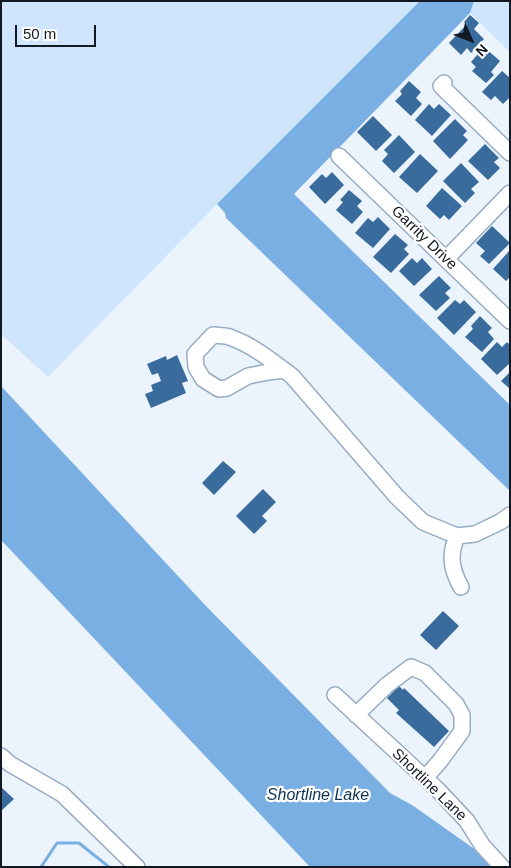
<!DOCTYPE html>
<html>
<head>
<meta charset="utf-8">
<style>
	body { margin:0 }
	#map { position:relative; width:511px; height:868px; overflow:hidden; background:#ebf4fd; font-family:Arial,sans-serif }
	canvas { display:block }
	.frame { position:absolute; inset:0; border:2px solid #121922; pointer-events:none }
	.north { position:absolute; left:446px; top:15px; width:50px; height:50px; -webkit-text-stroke:4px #fff; paint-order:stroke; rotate:134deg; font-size:14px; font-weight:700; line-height:20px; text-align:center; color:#121922 }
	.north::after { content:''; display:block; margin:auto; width:18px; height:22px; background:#121922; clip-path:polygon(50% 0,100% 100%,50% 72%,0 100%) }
	.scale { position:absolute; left:15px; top:25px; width:81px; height:22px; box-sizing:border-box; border:2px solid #121922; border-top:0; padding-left:6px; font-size:15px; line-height:18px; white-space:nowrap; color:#121922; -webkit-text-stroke:4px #fff; paint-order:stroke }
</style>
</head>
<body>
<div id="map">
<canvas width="511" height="868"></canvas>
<div class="frame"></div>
<div class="north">N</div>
<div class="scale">50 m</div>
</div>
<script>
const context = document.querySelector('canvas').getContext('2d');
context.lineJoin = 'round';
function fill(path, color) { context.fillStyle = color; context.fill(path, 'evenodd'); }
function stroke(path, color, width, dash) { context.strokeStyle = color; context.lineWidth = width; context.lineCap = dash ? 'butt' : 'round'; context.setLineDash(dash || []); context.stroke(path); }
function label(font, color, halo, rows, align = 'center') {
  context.font = font + ' Arial,sans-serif'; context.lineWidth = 4.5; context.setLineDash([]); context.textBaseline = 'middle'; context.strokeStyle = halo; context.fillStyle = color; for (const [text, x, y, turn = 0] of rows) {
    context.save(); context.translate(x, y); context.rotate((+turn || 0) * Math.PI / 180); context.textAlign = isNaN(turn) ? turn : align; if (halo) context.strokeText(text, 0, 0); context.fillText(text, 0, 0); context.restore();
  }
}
fill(new Path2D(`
	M1,1h419l-203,203 -169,173 -47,-43z
	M474,1h36v51l-40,-39z`), '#cfe5fd');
fill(new Path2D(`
	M420,1h54l-4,12 -176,181 216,211v86l-284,-273 -1,-5 -8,-9z
	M1,386l204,219 185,188 22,12 78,55 5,7h-185l-309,-327z`), '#7aafe4');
stroke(new Path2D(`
	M41,867l16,-24h22l30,24`), '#7aafe4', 3);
fill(new Path2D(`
	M470,15l9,8 -5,6 10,10 -13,14 -4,-5 -6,7 -12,-12 18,-19 -3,-2z
	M484,47l16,14 -9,11 3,3 -8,8 -14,-12 4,-4 -5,-5z
	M502,71l8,7v19l-7,7 -8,-8 -4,4 -9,-8z
	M409,81l12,11 -5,6 6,6 -11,12 -16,-15 7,-7 -2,-3z
	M429,104l5,5 5,-5 12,11 -19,21 -17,-16z
	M373,116l19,19 -16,16 -19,-19z
	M455,119l12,12 -4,4 5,5 -18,19 -17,-18z
	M399,135l16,17 -21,21 -12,-12 6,-7 -4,-4z
	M485,144l14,14 -5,4 6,6 -12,12 -20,-19z
	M420,154l18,17 -21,22 -18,-16z
	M461,163l18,19 -8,7 4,4 -10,10 -22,-22z
	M332,172l12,13 -19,19 -16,-17 13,-13 4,4z
	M442,188l20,18 -13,14 -5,-5 -4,4 -14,-13z
	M349,190l13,11 -5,5 6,6 -11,12 -16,-14 7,-8 -3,-2z
	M378,217l12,12 -17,19 -18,-15 13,-15 5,4z
	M492,226l18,17 -21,21 -9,-8 5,-5 -9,-8z
	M395,234l13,11 -4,4 5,5 -18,19 -18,-16z
	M510,250v27l-4,4 -13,-12z
	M412,258l5,5 5,-5 10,11 -18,17 -15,-15z
	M439,276l12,12 -6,5 5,5 -14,13 -17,-16z
	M455,300l5,4 4,-4 12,12 -22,23 -17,-17z
	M480,316l12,12 -4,4 6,7 -12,13 -17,-15 8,-8 -2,-3z
	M497,342l5,5 5,-5 3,3v18l-13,12 -16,-16z
	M177,355l11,26 -6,2 4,10 -35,15 -6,-14 8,-3 -2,-6 10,-4 -3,-8 -6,2 -5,-11 19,-8 1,4z
	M510,372v17l-9,-8z
	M223,461l13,11 -22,23 -12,-12z
	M263,489l13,13 -14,14 5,5 -13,13 -18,-18z
	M443,611l16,15 -23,24 -16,-15z
	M399,686l4,4 1,-2 45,43 -15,16 -38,-34 3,-3 -12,-12z
	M1,787l13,12 -13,12z`), '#396b9d');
const minor = new Path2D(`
	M444,83l-3,3 69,67
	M339,156l171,165
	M446,259l64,-66
	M284,370l-16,2 -20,4 -21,12 -8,1 -16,-10 -7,-12 -1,-13 18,-19c6,1 13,0 19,3 22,8 41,24 60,38l105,121 26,25 34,14 18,-2 25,-12 10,-7
	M457,536c-8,19 -6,33 4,51
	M335,695l103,95 29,31 15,24 20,22
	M356,715l31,-30 24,-18 14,6 31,31 6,11v16l-22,30 -15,17
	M1,756l9,8 52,30 75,73`);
stroke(minor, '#97acc3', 18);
stroke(minor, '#fff', 15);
label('15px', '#121922', '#fff', [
	["Garrity Drive",424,238,44],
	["Shortline Lane",429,785,44]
]);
label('italic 16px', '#0c3355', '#fff', [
	["Shortline Lake",318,796]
]);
</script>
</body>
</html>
